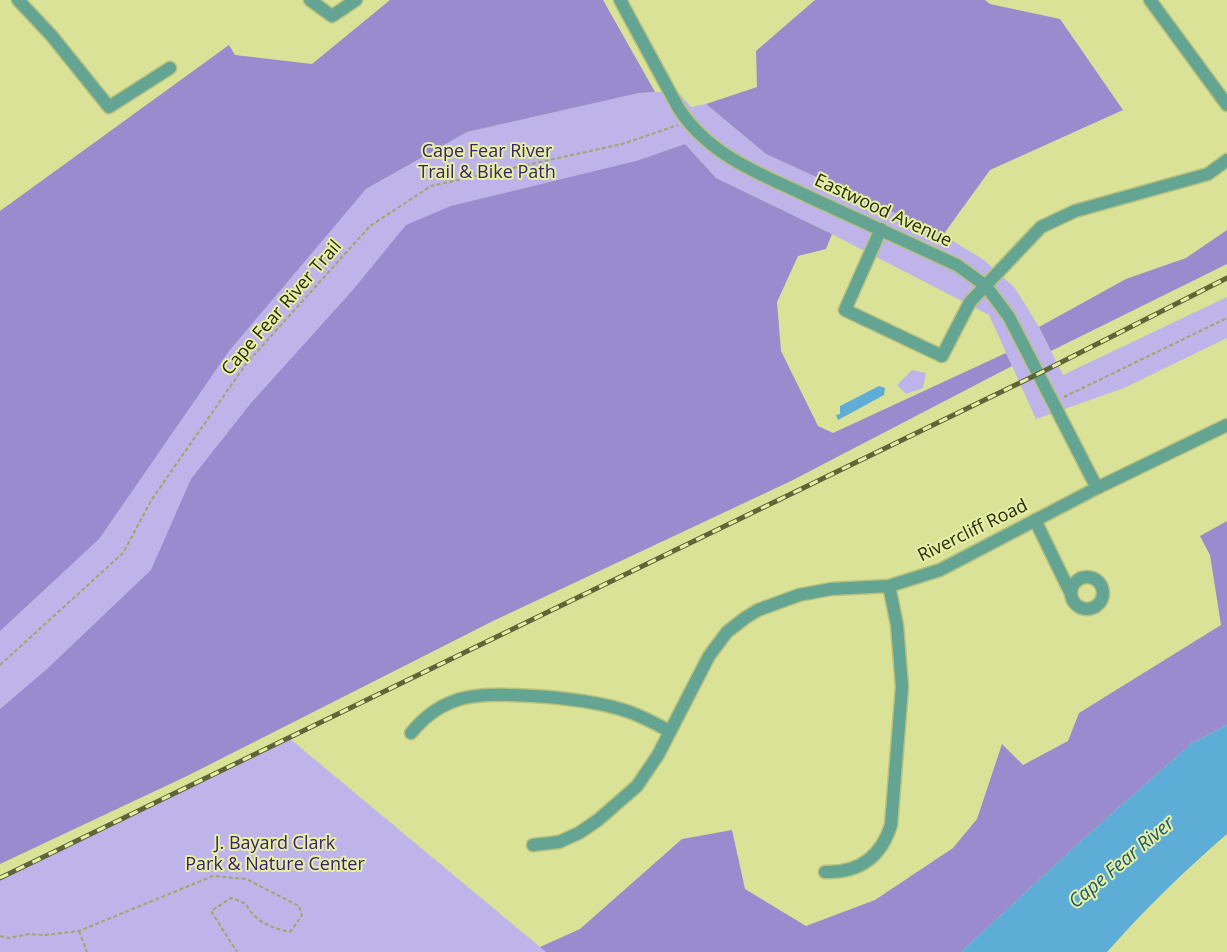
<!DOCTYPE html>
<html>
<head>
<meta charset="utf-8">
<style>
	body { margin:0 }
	canvas { display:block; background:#d9e297 }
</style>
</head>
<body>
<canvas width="1227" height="952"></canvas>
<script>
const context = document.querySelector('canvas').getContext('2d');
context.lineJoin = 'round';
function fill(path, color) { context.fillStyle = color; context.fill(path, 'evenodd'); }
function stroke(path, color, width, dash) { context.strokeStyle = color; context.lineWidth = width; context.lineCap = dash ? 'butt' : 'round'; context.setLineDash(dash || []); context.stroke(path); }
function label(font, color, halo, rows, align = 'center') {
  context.font = font + ' "Open Sans",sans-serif'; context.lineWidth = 4; context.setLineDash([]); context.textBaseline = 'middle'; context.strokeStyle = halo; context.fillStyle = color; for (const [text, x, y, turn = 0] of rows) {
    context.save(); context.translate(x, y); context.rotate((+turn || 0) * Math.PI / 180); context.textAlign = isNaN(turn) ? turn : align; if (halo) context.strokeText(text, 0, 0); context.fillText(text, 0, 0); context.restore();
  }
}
fill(new Path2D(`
	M677,91l14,16 15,-3 60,50 177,81 41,25 31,28 24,39 24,48 164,-78v41l-103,50 -88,31 -47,-104 -167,-86 -106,-51 -31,-34 -49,17 -358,360 -254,168 -24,20v-402l343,-91 23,-27 101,-57 172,-39z
	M912,370l14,3 -3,15 -17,6 -9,-9z
	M289,738l257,214h-546v-73z`), '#bfb4e9');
fill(new Path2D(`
	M390,0h213l52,92 -16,1 -172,39 -101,57 -137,162 -130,188 -99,92v-420l229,-166 6,10 77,9z
	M815,0h170l5,4 70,15 63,91 -133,60 -47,65 -177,-81 -60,-50 51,-17 -1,-36z
	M685,144l31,34 116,56 -6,15 -28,7 -21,46 4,49 37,75 15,7 173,-80 6,13 -221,115 -298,140 -306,155 -187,88v-155l47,-40 104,-99 40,-91 60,-76 101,-112 54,-66 45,-19 185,-45z
	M1227,230v34l-176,87 -12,-24 87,-48 60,-21z
	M1227,521v204l-35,18 -111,98 -120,111h-415l-6,-5 40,-18 102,-90 50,-9 13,59 61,37 69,-26 78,-52 24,-29 25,-75 21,21 45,-24 11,-28 142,-88 -11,-70 -10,-19z`), '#9a8ace');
fill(new Path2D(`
	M879,386l6,2 -1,7 -46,25 -2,-5 4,-1v-8z
	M1227,725v109c-43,37 -83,76 -120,118h-146l120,-111 111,-98z`), '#5eadd7');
const minor = new Path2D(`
	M18,0l33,35 58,72 61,-39
	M310,0l22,16 24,-16
	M620,0l59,109c31,47 80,64 128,87 50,23 100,46 150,69l29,21 23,31 88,171
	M1150,0l77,105
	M881,229l-36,81 97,46 28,-54 71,-75 34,-16 133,-37 19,-14
	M1035,520l36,74
	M1071 593a16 16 0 1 1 32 0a16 16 0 1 1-32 0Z
	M411,733c13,-16 28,-27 46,-33 33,-12 129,-1 163,9 18,5 33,13 49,22
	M533,845l26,-3 20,-9 19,-13 39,-34 21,-31 51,-99 18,-24 18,-14 13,-8 41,-15 32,-6 58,-3 51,-16 157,-82 130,-63
	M825,872c34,1 56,-15 66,-47l11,-138 -5,-62 -8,-39`);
stroke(minor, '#b9c17e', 15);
stroke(new Path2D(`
	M1064,397l163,-79
	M0,665l123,-112 29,-54 94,-135 124,-138 61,-40 191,-42 56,-19
	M79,931l8,21
	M0,936l9,2 20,-4 15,1 35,-4 134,-55 33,3 53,27 3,10 -12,16c-13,-3 -24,-6 -34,-15 -13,-11 -3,-12 -25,-19l-20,13 26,41`), '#9fa66a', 2, [4, 2.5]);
stroke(minor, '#64a492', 12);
const rail = new Path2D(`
	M0,878l1038,-504 189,-96`);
stroke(rail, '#606539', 5);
stroke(rail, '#e6f0a4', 3, [9]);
label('18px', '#3b206f', '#e6f0a4', [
	["Cape Fear River",487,152],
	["Trail & Bike Path",487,173],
	["J. Bayard Clark",275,844],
	["Park & Nature Center",275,865]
]);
label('18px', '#272a0c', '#e6f0a4', [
	["Eastwood Avenue",883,211,25],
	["Cape Fear River Trail",282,308,-49],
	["Rivercliff Road",973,531,-26]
]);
label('italic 19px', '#195774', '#e6f0a4', [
	["Cape Fear River",1122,863,-40]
]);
</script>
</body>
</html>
